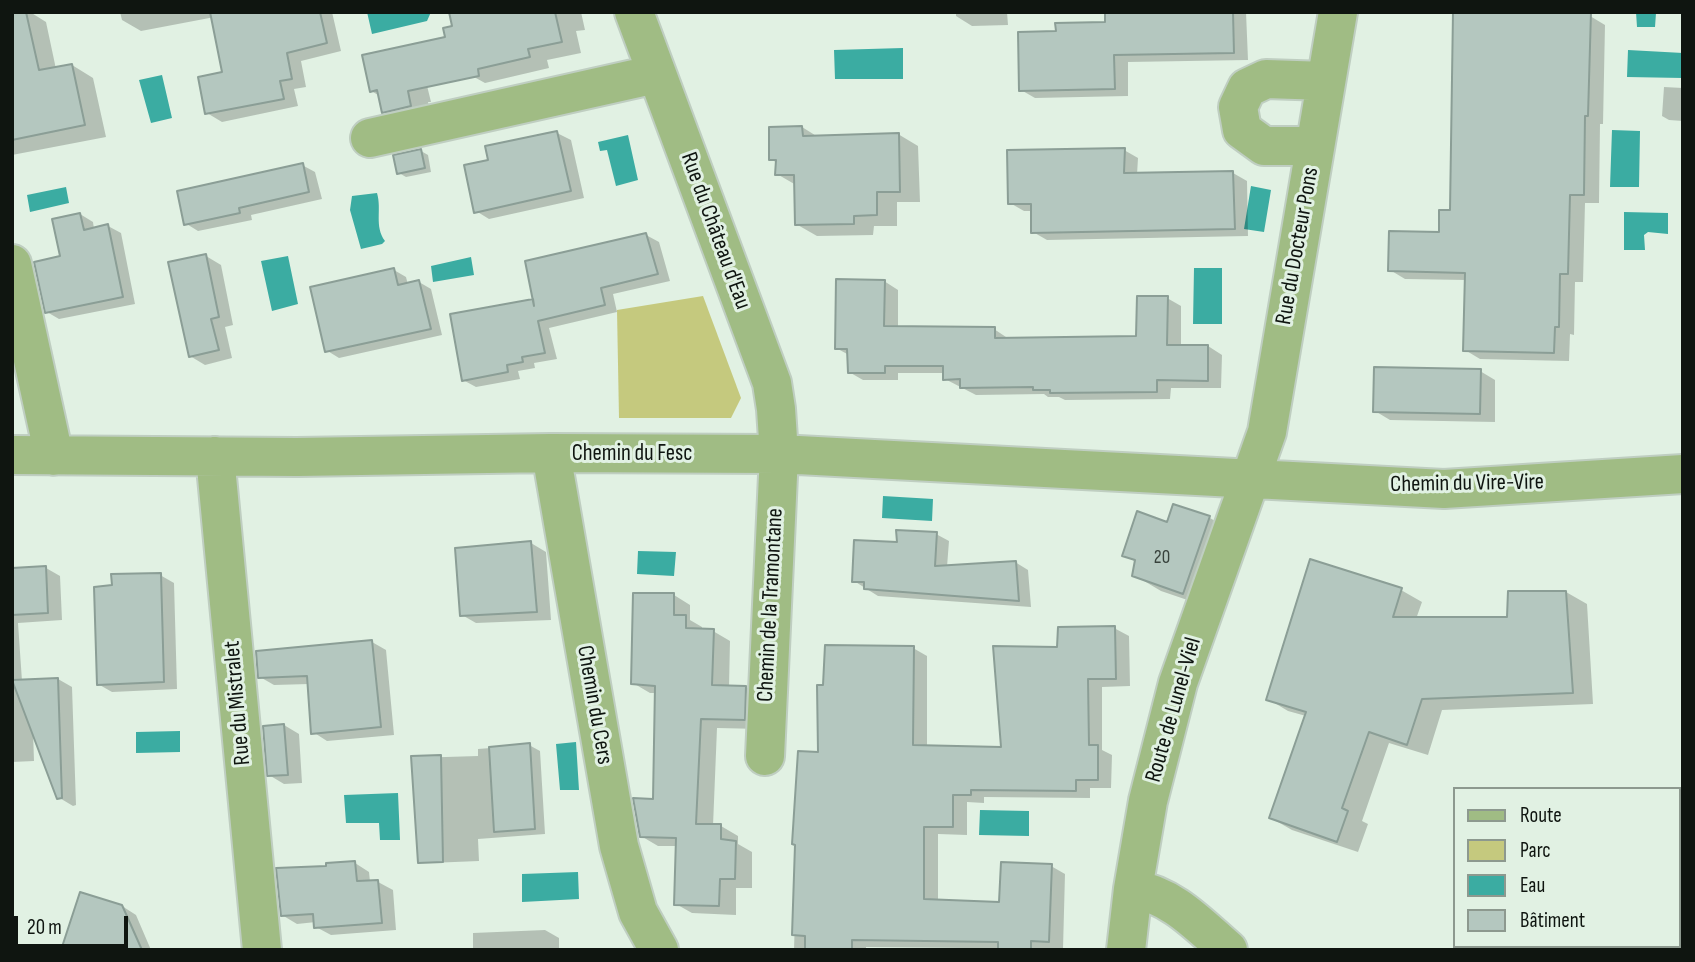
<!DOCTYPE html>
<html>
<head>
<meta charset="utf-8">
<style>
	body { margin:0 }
	#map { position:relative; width:1695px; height:962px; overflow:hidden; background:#e1f1e3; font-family:"Sofia Sans Condensed",sans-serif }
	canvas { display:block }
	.frame { position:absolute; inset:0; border:14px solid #0f1510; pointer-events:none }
	.legend { position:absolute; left:1453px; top:787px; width:228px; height:161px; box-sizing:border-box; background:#e1f1e3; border:2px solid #8d998f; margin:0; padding:9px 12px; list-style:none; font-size:21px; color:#0f1510 }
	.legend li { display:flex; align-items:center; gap:14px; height:35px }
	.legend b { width:35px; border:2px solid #8d998f }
	.scale { position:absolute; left:14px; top:916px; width:114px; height:32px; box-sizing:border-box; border:4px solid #0f1510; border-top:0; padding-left:9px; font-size:21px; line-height:24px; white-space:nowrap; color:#0f1510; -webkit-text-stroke:5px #e1f1e3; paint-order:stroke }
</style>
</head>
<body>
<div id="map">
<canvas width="1695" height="962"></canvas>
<div class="frame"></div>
<ul class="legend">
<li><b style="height:9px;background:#a0bc84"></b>Route</li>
<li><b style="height:19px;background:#c5c97e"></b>Parc</li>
<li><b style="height:19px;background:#3baca2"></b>Eau</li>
<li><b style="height:19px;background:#b4c7bf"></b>Bâtiment</li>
</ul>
<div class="scale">20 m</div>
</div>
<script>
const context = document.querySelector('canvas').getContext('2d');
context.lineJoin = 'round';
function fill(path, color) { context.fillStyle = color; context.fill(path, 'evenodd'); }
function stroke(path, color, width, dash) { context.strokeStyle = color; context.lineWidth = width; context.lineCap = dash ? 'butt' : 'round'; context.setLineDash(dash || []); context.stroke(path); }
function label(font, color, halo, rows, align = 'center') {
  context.font = font + ' "Sofia Sans Condensed",sans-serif'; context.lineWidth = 6; context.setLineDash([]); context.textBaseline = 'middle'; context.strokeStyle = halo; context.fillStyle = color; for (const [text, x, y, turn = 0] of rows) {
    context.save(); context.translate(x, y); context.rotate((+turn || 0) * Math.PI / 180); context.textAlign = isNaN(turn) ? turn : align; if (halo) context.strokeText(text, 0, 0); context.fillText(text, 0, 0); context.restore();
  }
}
fill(new Path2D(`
	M703,296l38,102 -10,20h-112l-2,-108z`), '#c5c97e');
fill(new Path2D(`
	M367,12h64l-4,9 -55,13z
	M1636,12h47v1h-27l-1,14h-18z
	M903,48v31h-68l-1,-29z
	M1628,50l55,3v25l-56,-1z
	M162,75l10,43 -21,5 -12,-43z
	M1612,130l28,1 -1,56h-29z
	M628,135l10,45 -22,6 -9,-36 -7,1 -2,-9z
	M1251,186l20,4 -7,42 -20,-3z
	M66,187l3,16 -39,9 -3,-17z
	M377,193c5,17 -3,33 8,48l-3,3 -21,5 -11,-39 2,-14z
	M1624,212l44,1v21l-20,-2 -4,3 1,15h-21z
	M288,256l10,48 -26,7 -11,-50z
	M471,257l3,18 -41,7 -2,-16z
	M1194,268h28v56h-29z
	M883,496l50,3 -1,22 -50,-3z
	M638,551l38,1 -2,24 -37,-2z
	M180,731v21l-44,1v-21z
	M576,742l3,48h-19l-4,-46z
	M398,793l2,47h-20l-1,-17h-33l-2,-28z
	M980,810l49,1v25l-50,-1z
	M578,872l1,27 -57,3v-28z`), '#3baca2');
fill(new Path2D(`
	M12,12h18l16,10 10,47 16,-4 21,13 13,59 -94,18z
	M120,12h100v4l-79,15 -19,-11z
	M279,12h53l9,39 -40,10 5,26 -12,2 4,17 -76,16 -15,-9 17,-39z
	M470,12h111l4,18 -9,1 5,22 -34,7 2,8 -64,15 -20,-11z
	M956,12h51l1,13 -36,1 -16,-10z
	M1107,12h139l2,48 -120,2v34l-93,2 -14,-8 36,-57 50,-9z
	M1590,16l15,9 -2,99h-3l-1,79h-14l-2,79h-8l-1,53 -4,-1 -1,27 -89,-2 -15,-9 1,-70 -61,-1 -15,-9 51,-36 11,-22z
	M421,61l10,41h-3l4,16 -26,6 -22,-12 -4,-16 -9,-5z
	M1664,87l19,1v33l-14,-1 -7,-4z
	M802,127l16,10 80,-3 20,12 2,56h-23v24h-23l-1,9 -56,1 -21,-12v-39l-19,-11v-11l-6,-4z
	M557,133l14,7 13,58 -95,21 -13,-8z
	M1124,150l14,8 -1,17 96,-2 14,8 1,55 -201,4 -14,-8v-21h-9l-14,-8z
	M421,151l7,4 3,17 -25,5 -7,-4z
	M302,165l13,7 7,27 -71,16 1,5 -54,11 -13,-8z
	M80,214l13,8 1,7 14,-3 13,7 14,71 -76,15 -12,-7 15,-54z
	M646,235l13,7 11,39 -57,13 4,18 -68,16 8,31 -23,4 1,5 -17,3 2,8 -44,8 -13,-7 69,-79z
	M206,256l15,9 12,60 -8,2 7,31 -27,7 -15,-9z
	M394,270l12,7 2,8 11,-3 12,7 11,46 -103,23 -13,-8z
	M884,281l14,9v38l96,1 15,10 129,-1 29,-40 14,8v40h27l14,9 -1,33h-50l-1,11 -105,1 -6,-3h-11l-4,-3 -68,1 -31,-16v-6h-47v7h-35l-14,-8v-17l-13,-7z
	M1480,371l15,9v42l-105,-2 -15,-9z
	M1174,506l36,12 27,16 -26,74 -50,-17 -27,-16 2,-13 -12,-7 44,-31z
	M936,534l13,7 -2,26 68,-5 13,8 3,37 -153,-11 -24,-15 45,-37z
	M531,543l15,9 5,68 -75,3 -14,-8z
	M46,568l14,8 2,44 -44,3 4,58 36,-2 14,8 4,118 -3,1 -15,-9 -25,-66 1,30 -22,1v-193z
	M160,575l14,8 3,106 -65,3 -14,-8z
	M1401,590l21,12 -6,17h93l57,-27 21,12 6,100 -151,6 -14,45 -39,-12 -27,78 6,3 -10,28 -66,-22 -21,-12 35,-102 -18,-5 -20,-12z
	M674,595l16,10v15l12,7v4h11l17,10 -1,46h17l17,10 -2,32 -44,-1 -4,98h8l17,10v8l14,8v36h-16v27l-44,-2 -16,-9 1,-58h-19l-17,-10 13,-36 3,-107h-7l-17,-10z
	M1114,628l15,8 1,50 -28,1v63l10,5 -1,33h-21v10l-106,-1v6l-17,-1v33l-29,-1v67l63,2 50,-37 14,8 -2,75 -197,-2v3h-72l3,-105 23,-91 93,-106 14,8v91l76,2 56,-100z
	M372,642l14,8 8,85 -67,6 -14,-9 -4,-48 -35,1 -14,-8z
	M284,725l15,9 3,49 -18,1 -15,-9z
	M529,745l11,6 5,83 -67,5 1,22 -49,2 -11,-6 -6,-99 65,-2v-7z
	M355,863l14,9 1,10h8l15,8 3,40 -65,5 -15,-8v-5l-19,2 -15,-9 46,-47z
	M122,906l14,9 15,35h-88z
	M545,930l14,8v12h-86v-17z`), '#0003');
const building = new Path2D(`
	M12,12h14l13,58 33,-6 13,61 -73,15z
	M210,12h110l7,31 -40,10 5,26 -12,2 4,18 -79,15 -7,-37 24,-5z
	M449,12h106l7,30 -34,7 2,8 -52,12 1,7 -71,15 3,15 -29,7 -5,-23 -7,2 -8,-37 83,-18 -2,-9 9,-2z
	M1105,12h128l1,41 -120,2 1,34 -96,2 -1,-59 38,-1 -1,-8 50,-1z
	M1453,12h138l-3,104h-3l-1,79h-14l-2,79h-8l-1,53h-4l-1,26 -91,-2 2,-78 -77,-2 1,-40 50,1v-22h11z
	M802,126l1,10 96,-3 1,59h-23v23l-23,1v8l-59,1 -1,-50h-19l1,-15h-7v-33z
	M557,131l14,60 -97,22 -10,-48 24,-5 -3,-14z
	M1125,148l-1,25 109,-2 2,58 -204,4v-29h-23l-1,-54z
	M421,149l4,19 -28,6 -4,-19z
	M303,163l6,29 -70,16 1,5 -56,12 -7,-34z
	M80,213l4,17 24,-6 15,73 -78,16 -11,-51 26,-6 -8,-37z
	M646,233l12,41 -57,14 4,17 -67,16 7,32 -23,4 1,5 -16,3 1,7 -46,9 -12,-67 83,-15 1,7 -9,-45z
	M206,254l13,63 -8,2 8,31 -30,7 -21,-95z
	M394,268l4,17 21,-5 12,49 -106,23 -15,-65z
	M836,279l49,1 -1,46 111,1v11l141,-2 1,-40h31l-1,49h41v36l-51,-1v12l-107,1v-3h-17v-3l-73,1v-9l-17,1v-14h-58v7h-37l-1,-24h-12z
	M1374,367l107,2 -1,45 -107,-2z
	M1173,504l37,12 -27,78 -51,-18 3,-16 -13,-4 15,-45 30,11z
	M896,530l41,2 -2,34 81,-5 3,40 -155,-12v-7h-12l2,-42 43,2z
	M531,541l6,71 -77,4 -5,-68z
	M1310,559l92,29 -9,29h114l1,-26h58l7,102 -151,6 -15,46 -38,-13 -27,76 6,3 -11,31 -68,-24 37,-106 -40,-12z
	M46,566l2,47 -36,2v-47z
	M161,573l3,109 -67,3 -3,-98 18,-2 -1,-11z
	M633,593h41v22h12v13l28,1 -2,56 34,1 -1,34 -44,-1 -5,105h25v15l15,2 -1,38h-15l-1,27 -45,-1 2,-67 -36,-1 -7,-39 20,1 2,-113 -24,-2z
	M1115,626l1,53h-28l1,66h9v35h-22v11l-105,-1v5h-18v32h-29v72l75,3 2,-40 51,2 -3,78 -18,-1v9h-33v-8l-146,-2v10h-47v-14l-13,-1 3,-90 -3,-1 6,-93 20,1 -1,-67h6l2,-40 89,1 -1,99 88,2 -8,-101 64,1 1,-20z
	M372,640l9,87 -70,7 -4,-58 -49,2 -2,-27z
	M58,678l4,120 -5,1 -45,-119z
	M284,724l4,51 -21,1 -4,-50z
	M530,743l5,86 -41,3 -5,-85z
	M441,755l2,107 -25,1 -7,-107z
	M355,861l2,20 21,-1 4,43 -68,5 -1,-14 -32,2 -5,-48 50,-2v-3z
	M80,892l42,13 20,45h-81z`);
fill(building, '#b4c7bf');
stroke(building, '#8b9e96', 2);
const minor = new Path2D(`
	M634,12l138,371 4,26 3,45 -14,302
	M370,138l286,-64
	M1315,146h-51l-22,-16 -4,-23 9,-19 19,-9 60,2
	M12,264l42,192
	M551,453l68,393 19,66 21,38
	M12,455l285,2 254,-4 228,1 665,35 239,-15
	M215,456l47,494
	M1133,889c39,6 66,36 95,61
	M1126,950l7,-61 15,-88 30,-118 89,-251 71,-420`);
stroke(minor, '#bfcec1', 42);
stroke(minor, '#a0bc84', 38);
label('19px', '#38423c', null, [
	["20",1162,558]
]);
label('23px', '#0f1510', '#e1f1e3', [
	["Rue du Château d'Eau",715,231,70],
	["Rue du Docteur Pons",1298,246,-80],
	["Chemin du Fesc",632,454],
	["Chemin du Vire-Vire",1467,484,-1],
	["Chemin de la Tramontane",771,605,-87],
	["Rue du Mistralet",238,703,-95],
	["Chemin du Cers",594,705,80],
	["Route de Lunel-Viel",1174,710,-74]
]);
</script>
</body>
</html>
